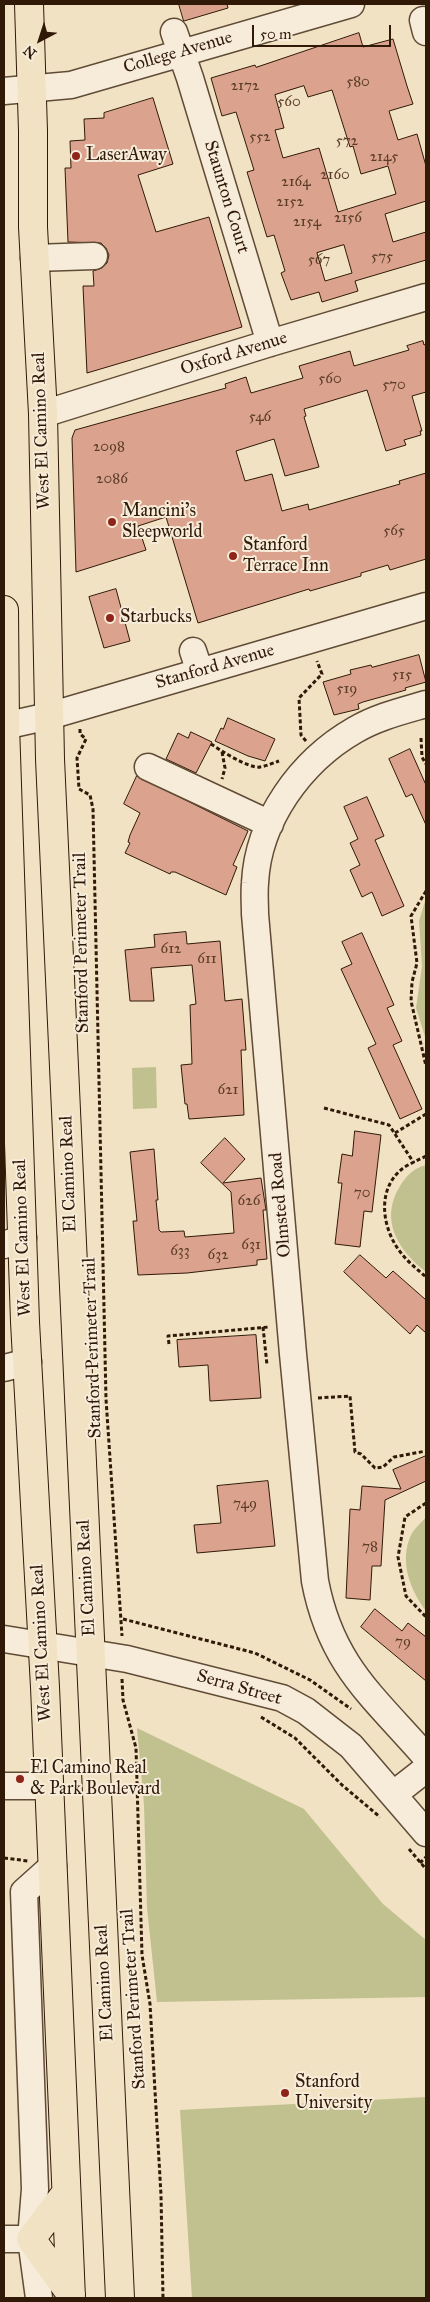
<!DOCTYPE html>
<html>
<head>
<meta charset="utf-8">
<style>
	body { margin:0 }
	#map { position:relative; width:430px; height:2302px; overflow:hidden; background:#f1e2c4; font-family:"IM FELL Great Primer",serif }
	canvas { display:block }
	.frame { position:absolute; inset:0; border:5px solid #301907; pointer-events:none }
	.north { position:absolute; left:15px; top:15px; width:50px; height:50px; -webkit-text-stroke:4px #f6ecd9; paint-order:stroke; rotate:220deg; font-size:14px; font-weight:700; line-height:20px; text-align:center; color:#301907 }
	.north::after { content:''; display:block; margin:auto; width:18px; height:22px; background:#301907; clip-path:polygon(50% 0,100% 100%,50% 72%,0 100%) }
	.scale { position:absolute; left:252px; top:25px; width:139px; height:22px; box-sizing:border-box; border:2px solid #301907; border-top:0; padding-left:6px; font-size:15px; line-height:18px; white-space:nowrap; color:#301907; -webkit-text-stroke:4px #f6ecd9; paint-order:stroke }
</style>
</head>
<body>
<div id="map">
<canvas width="430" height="2302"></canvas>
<div class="frame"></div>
<div class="north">N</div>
<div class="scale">50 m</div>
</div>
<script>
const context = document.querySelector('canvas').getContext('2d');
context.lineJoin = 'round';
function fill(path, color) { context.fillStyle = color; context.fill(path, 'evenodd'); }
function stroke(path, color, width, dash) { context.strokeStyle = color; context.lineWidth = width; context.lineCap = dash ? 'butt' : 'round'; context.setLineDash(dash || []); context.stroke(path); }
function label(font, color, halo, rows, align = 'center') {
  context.font = font + ' "IM FELL Great Primer",serif'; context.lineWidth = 4; context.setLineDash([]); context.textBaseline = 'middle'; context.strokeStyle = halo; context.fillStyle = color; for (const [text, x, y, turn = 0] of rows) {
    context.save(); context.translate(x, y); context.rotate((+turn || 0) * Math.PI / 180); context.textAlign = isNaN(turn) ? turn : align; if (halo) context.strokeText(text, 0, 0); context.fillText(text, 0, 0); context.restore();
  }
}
fill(new Path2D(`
	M426,898v153v-11l-10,-32 6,-42 -3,-45z
	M156,1067l1,41 -24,1 -1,-41z
	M426,1165v107c-28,-22 -47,-52 -26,-86 7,-11 14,-18 26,-21z
	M426,1517v94c-16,-21 -27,-50 -15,-76 3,-6 10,-12 15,-18z
	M137,1728l167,81 79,95 43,36v57l-269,5 -10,-94 -3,-103z
	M426,2097v201h-234l-12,-188z`), '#c1c18f');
const building = new Path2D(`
	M179,4h48l1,4 -44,13z
	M359,33l4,14 30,-8 14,47 6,18 -24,7 9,29 19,-6 9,32v35l-41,13 8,28 33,-10v28l-71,21 3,10 -36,11 -3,-10 -28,8 -10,-27 4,-2 -11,-36 -7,2 -20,-65 7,-2 -18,-58 -14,4 -11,-38 44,-13 1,2zM304,86l4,11 24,-7 18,57 3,-1 8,28 27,-8 8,28 -58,18 -19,-64 -36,10 -8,-28 9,-2 -9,-33zM344,245l8,28 -27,8 -8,-28z
	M153,98l20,66 -35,11 18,57 53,-15 33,110 -155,46 -4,-87h11l-1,-15 9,-3 5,-5 2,-8 -3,-7 -5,-5 -33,-1 -3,-74h6l-1,-27 15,-1 -1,-21 20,-1v-5z
	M423,341l1,4 2,-1v48l-14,4 10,35h-2l1,4 -17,5 2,5 -20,6 -19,-61 -63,19 2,7 -2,1 15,50 -34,9 -11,-37 -38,12 9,30 27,-7 10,37 26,-7 1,6 91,-26 -1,-3 27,-8v86l-36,11 -2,-5 -27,8v3l-51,15 -1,-2 -111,34 -32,-106 -28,9 8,24 -70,22 -4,-134 3,-8 151,-42 -1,-4 21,-7 5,16 52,-15 -4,-12 51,-15 4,15 55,-16 -2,-4z
	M116,589l14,52 -26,7 -15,-51z
	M419,655l7,27 -21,6 1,2 -43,12 -5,2 1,5 -25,6 -11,-33 28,-8 -1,-4 21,-5 1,2z
	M228,718l47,21 -10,22 -17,-5 -33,-15 6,-13 2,1z
	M191,732l21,10 -16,31 -30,-14 12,-26 10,5z
	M410,749l16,36v40l-14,-31 -6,3 -17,-38z
	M137,776l111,55 -15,34 4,2 -11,28 -51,-23h-4l-1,2 -45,-21 5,-10 -2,-1 2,-7 10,-22 -16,-9z
	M367,797l17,39 -9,4 29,66 -22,10 -10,-24 -10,5 -12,-27 10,-5 -10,-22 8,-4 -14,-32z
	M186,932l1,12 33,-3 5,60 17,-2 4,51h-5l3,65 -55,4 -2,-15h-2l-4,-39 11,-1 -2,-59 6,-1 -4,-39 -41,3 3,33h-24l-5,-51 30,-3 -1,-12z
	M362,933l32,72 -7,3 15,33 -9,4 29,64 -22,10 -32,-71 8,-4 -35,-75 11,-5 -10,-22z
	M355,1131l26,4 -9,77 -8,-1 -4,36 -25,-3 7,-61h-4l4,-29 10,2z
	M225,1138l20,21 -22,24 38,-5 5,32h-3l4,49 -10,1v5l-70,8 -49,2 -5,-54h4l-7,-69 24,-3 4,51h-2l3,30 2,2 23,-1 1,6 49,-4 -3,-41 -30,-29z
	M360,1255l26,23 7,-7 33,29v33l-9,-8 -7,9 -66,-62z
	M256,1335l5,63 -51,3 -2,-36 -29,2 -2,-27z
	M426,1456v25l-41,19 -4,66h-9l-2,34 -24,-2 4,-89 10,1 2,-24 39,3 -8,-19z
	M268,1481l7,65 -78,7 -3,-28 27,-2 -4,-37z
	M375,1609l27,22 6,-8 18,14v44l-65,-54z`);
fill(building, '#dba38d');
stroke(building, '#301907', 1);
const minor = new Path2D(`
	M423,20l3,12
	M174,32l16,46 80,265
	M4,91l67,-6 280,-81
	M34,258l60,-2
	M43,414l227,-71 156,-46
	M193,651l7,21
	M426,704c-24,7 -49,13 -71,26 -54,31 -97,90 -100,153 -1,10 0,21 0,31l38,440 22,227c16,84 58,115 111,176
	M4,726l45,-10 377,-110
	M148,767l122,57
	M4,1245l19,-7
	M4,1368l24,-6
	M4,1639l123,20 155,39 24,13 45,35 75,87
	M4,1786h45
	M394,1794l32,-25
	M4,2239h27
	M39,2298l-8,-59 4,-50 -11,-297 29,-26`);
const major = new Path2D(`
	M29,4l4,127v96l10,187 7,345 70,1539
	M4,610l1,115 20,597 20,365 26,611
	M66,2193l-35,46 40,55`);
stroke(minor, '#604b36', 29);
stroke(major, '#301907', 30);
stroke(new Path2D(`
	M80,729v5l6,5 -9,19 2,31 11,6 3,14 13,590 16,237
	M421,738l1,19 4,7
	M306,741l-5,-6 -2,-37 23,-24 -5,-13
	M211,744c9,6 38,25 49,23 7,-1 13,-4 19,-6
	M222,752l3,16 -3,11
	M426,891l-15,25 6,47 -5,19 -1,19 15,65
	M324,1108l65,17 25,38
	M395,1133l31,-19
	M426,1156c-7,4 -18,8 -24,13 -26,21 -20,60 -1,84 7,9 17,17 25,24
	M263,1327l4,38
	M169,1344l-1,-8 101,-9
	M318,1398l32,-2 5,56 6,2 14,14 8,-1 11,-10 32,-6
	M426,1503l-21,14 -7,40 8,39 20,21
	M123,1619l132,34 55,27 41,29
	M122,1679l1,21 13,48 6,207 8,49 11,191 2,103
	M261,1717l34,21 47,47 38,32
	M409,1849l17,20
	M4,1858l24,3
	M420,1863l6,-6`), '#301907', 3, [4, 2.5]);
stroke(minor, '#f6ecd9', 26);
stroke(major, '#f1e2c4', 28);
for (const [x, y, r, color] of [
	[76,156,5,"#8f2418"],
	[112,522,5,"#8f2418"],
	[233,556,5,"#8f2418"],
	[110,618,5,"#8f2418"],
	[20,1779,5,"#8f2418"],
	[285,2093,5,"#8f2418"]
]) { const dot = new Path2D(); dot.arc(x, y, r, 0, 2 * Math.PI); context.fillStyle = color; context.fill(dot); stroke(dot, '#f6ecd9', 2); }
label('15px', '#5b3c28', null, [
	["580",358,82],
	["2172",245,86],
	["560",289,102],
	["552",260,137],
	["572",347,141],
	["2145",384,157],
	["2160",335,175],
	["2164",296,182],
	["2152",290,202],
	["2156",348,218],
	["2154",307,222],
	["575",382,257],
	["567",319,260],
	["560",330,379],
	["570",394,385],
	["546",260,417],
	["2098",109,447],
	["2086",112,479],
	["565",394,531],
	["515",402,675],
	["519",347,689],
	["612",171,949],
	["611",207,959],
	["621",228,1090],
	["70",362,1193],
	["626",249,1201],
	["631",251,1245],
	["633",180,1251],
	["632",218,1255],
	["749",245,1504],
	["78",370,1547],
	["79",403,1642]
]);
label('18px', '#301907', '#f6ecd9', [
	["College Avenue",178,53,-16],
	["Staunton Court",226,197,73],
	["Oxford Avenue",234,354,-17],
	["West El Camino Real",42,431,-92],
	["Stanford Avenue",215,667,-16],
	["Stanford Perimeter Trail",82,943,-91],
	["El Camino Real",69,1174,-92],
	["Olmsted Road",281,1205,-95],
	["West El Camino Real",23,1238,-92],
	["Stanford Perimeter Trail",93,1348,-92],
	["El Camino Real",87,1578,-93],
	["West El Camino Real",42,1643,-93],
	["Serra Street",239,1688,16],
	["El Camino Real",105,1983,-93],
	["Stanford Perimeter Trail",134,1999,-94]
]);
label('18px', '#301907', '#f6ecd9', [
	["LaserAway",86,156],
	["Mancini’s",122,512],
	["Sleepworld",122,533],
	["Stanford",243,546],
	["Terrace Inn",243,567],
	["Starbucks",120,618],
	["El Camino Real",30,1769],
	["& Park Boulevard",30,1790],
	["Stanford",295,2083],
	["University",295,2104]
], 'left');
</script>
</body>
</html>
